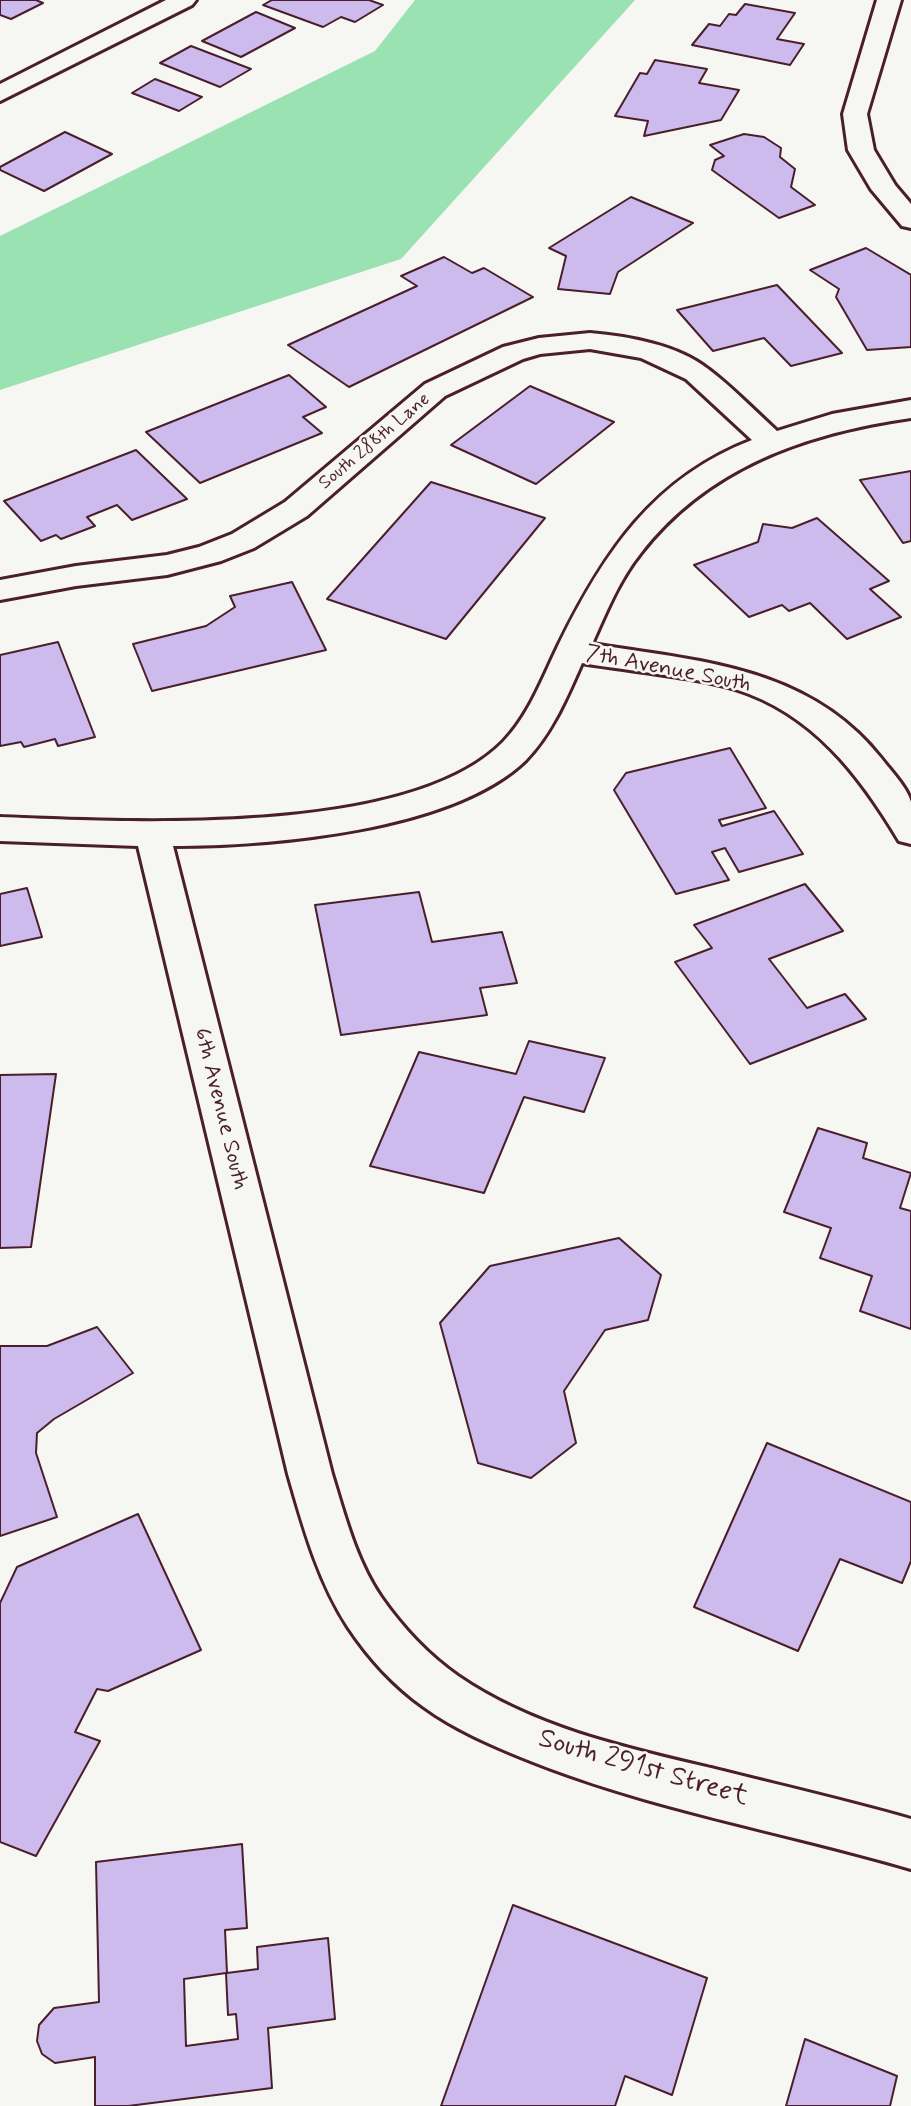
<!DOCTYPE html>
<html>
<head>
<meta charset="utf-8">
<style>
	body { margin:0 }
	canvas { display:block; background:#f6f6f2 }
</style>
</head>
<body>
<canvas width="911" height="2106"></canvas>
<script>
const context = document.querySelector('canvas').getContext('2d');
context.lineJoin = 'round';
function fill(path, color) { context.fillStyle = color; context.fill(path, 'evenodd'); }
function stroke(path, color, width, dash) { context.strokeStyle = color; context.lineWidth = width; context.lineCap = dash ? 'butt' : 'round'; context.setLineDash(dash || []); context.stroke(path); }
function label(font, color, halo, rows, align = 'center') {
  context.font = font + ' Mynerve,sans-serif'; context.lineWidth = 5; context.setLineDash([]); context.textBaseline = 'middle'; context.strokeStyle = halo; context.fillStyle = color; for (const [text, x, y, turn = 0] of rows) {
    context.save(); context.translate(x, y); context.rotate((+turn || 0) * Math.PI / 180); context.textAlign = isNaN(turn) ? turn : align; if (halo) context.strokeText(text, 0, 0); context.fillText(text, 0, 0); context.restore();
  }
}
fill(new Path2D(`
	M415,0h220l-234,259 -401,131v-154l375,-185z`), '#9ae2b1');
const building = new Path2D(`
	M0,0h36l7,3 -32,16 -11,-4z
	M272,0h97l14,5 -28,17 -14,-5 -18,10 -60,-22z
	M745,4l50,9 -18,26 27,5 -14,21 -98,-20 17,-21 11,2 9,-12 7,1z
	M256,12l39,16 -54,29 -39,-16z
	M191,46l60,23 -31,18 -60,-24z
	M655,60l52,9 -8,14 40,7 -18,30 -77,16 4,-15 -33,-5 25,-43 7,1z
	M155,79l47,18 -23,14 -47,-18z
	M65,132l47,22 -68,37 -44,-21v-3z
	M744,134l20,3 17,11 -1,9 15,12 -4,18 24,18 -36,13 -67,-48 3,-10 9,-4 -14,-11z
	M631,197l62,26 -75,49 -8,22 -52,-5 8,-33 -17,-8z
	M866,248l45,27v72l-44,3 -31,-53 3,-8 -29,-19z
	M444,257l28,16 12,-5 49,29 -184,90 -61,-42 129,-59 -16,-10z
	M777,285l65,68 -51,13 -27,-28 -51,13 -36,-41z
	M289,375l37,32 -23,10 19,16 -122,50 -54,-51z
	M530,386l84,36 -78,62 -85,-39z
	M136,450l51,49 -55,21 -15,-15 -30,12 8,9 -34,13 -5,-4 -15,6 -37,-40z
	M911,471v70l-8,2 -43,-63z
	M431,482l114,36 -99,121 -119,-40z
	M817,518l72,63 -19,8 31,28 -54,22 -37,-36 -21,8 -7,-6 -33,12 -55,-52 64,-23 5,-18 29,4z
	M292,582l34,68 -174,41 -19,-47 73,-18 29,-19 -5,-11z
	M58,642l37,95 -37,9 -3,-7 -31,8 -3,-5 -21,4v-91z
	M730,748l36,60 -47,12 3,6 52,-15 29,43 -64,18 -14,-24 -13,4 17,28 -53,14 -62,-104 12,-17z
	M805,884l38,47 -74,28 38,49 38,-14 21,25 -116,45 -75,-102 37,-14 -18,-23z
	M27,888l15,49 -42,9v-52z
	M419,892l13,50 70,-10 15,51 -37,5 7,27 -146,20 -26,-130z
	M529,1041l76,17 -21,54 -60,-15 -40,96 -114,-27 49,-114 97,22z
	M56,1074l-25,173 -31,1v-173z
	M818,1128l49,15 -4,15 48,15 -11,35 11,3v118l-51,-18 12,-35 -52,-18 11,-30 -47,-16z
	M619,1238l42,37 -13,45 -43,10 -41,61 12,52 -45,35 -53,-15 -38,-140 50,-57z
	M97,1327l36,46 -79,46 -17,14 -1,20 21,64 -57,19v-190h47z
	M767,1443l144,59v59l-9,22 -62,-24 -42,92 -104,-44z
	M138,1514l63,136 -93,41 -11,-2 -22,43 25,9 -64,115 -36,-14v-239l17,-36z
	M242,1844l5,84 -22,2 2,43 31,-4 -1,-22 71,-9 7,81 -67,9 4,60 -144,18h-33v-49l-40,6 -13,-9 -5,-13 2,-16 15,-17 45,-6 -3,-140zM226,1973l2,42 8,-1 2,25 -52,7 -2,-67z
	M513,1905l194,73 -35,117 -47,-19 -10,30h-174z
	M805,2039l92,37 -7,30h-104z`);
fill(building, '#ccbbec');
stroke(building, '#4a1f2b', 2);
const minor = new Path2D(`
	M166,0h30l-4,5 -192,96v-17z
	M877,0h24l-34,114 7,36 21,35 16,19v24l-9,-2 -31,-37 -23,-39 -5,-36z
	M590,333c37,3 88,12 118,36 24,18 46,41 69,62l55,-17 79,-14v18c-105,15 -204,49 -271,136 -21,26 -34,59 -48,90 106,17 216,22 289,114 9,12 26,29 30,44 0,12 0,29 0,42l-12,-3c-40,-67 -87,-128 -164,-152 -45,-13 -106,-18 -153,-26 -15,34 -30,70 -56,97 -73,71 -255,86 -353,86l159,628c13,42 24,86 49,123 21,30 47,58 77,79 74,51 167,72 253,92 67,17 134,32 200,51v50c-129,-38 -263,-60 -388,-111 -34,-14 -69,-29 -99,-51 -30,-21 -56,-50 -76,-80 -30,-46 -45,-101 -60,-153l-150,-628 -138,-5v-24c128,5 408,21 503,-75 26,-27 39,-63 55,-96 45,-92 95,-168 194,-206l-66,-61 -45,-21 -51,-9 -50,5 -17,5 -78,37 -138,120 -53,32 -33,13 -54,14 -91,11 -76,14v-20l76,-14 91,-11 32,-8 33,-13 53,-32 140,-118 78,-37 36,-9z`);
stroke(minor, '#4a1f2b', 6);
fill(minor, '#f6f6f2');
label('19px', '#4a1f2b', '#f6f6f2', [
	["South 288th Lane",375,442,-40]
]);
label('23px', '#4a1f2b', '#f6f6f2', [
	["7th Avenue South",668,670,11],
	["6th Avenue South",220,1109,76]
]);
label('28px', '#4a1f2b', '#f6f6f2', [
	["South 291st Street",643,1769,16]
]);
</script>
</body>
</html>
